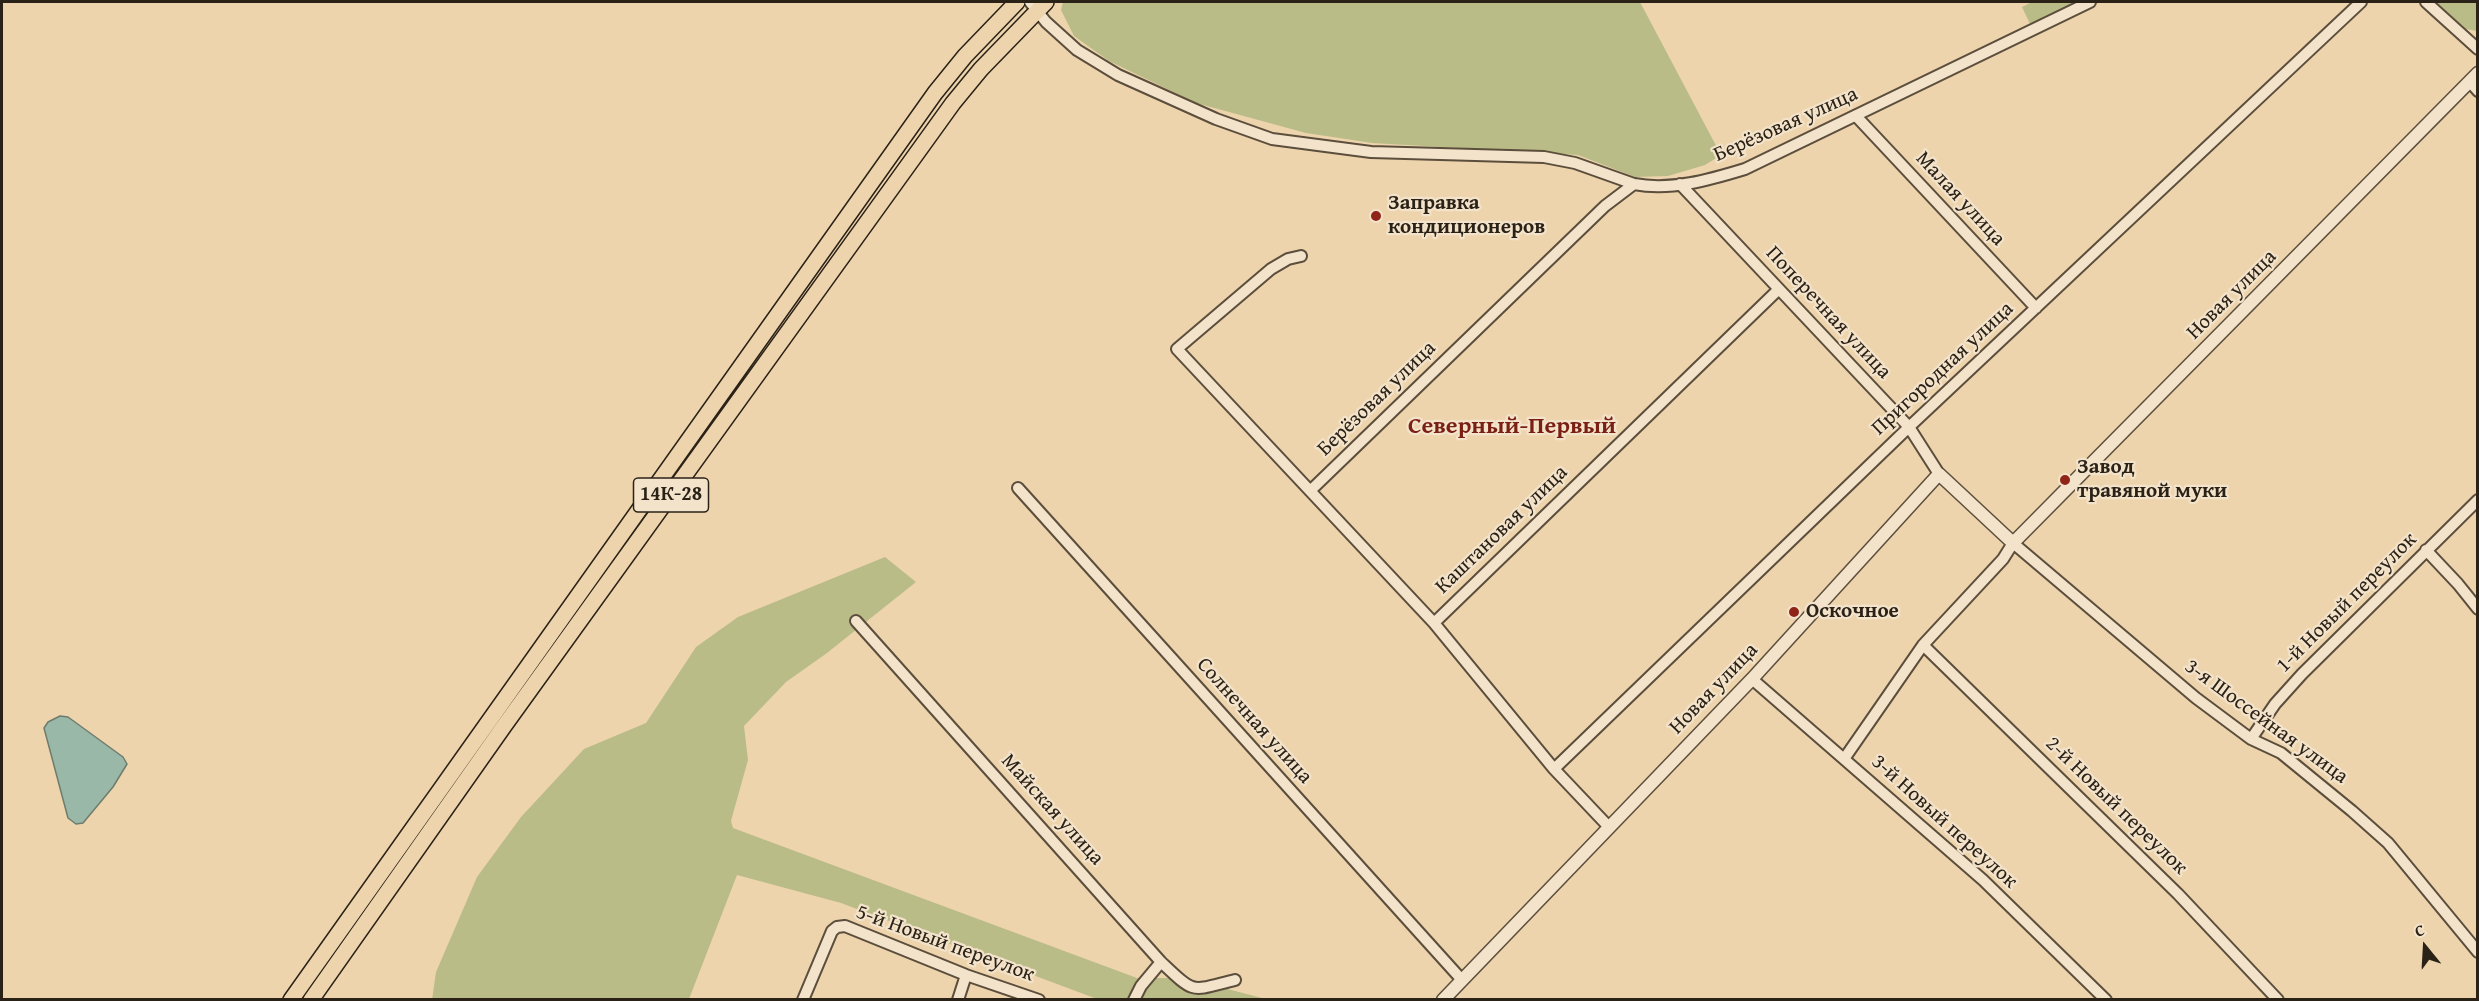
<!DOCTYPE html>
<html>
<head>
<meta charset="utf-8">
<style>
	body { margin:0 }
	#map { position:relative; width:2479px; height:1001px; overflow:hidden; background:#edd4ad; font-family:"Gentium Book Plus",serif }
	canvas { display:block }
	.frame { position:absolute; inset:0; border:3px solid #2b2217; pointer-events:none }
	.north { position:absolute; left:2395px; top:917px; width:60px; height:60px; -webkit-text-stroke:4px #f3e3ca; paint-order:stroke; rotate:342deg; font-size:16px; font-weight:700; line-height:24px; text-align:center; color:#2b2217 }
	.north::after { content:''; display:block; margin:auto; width:21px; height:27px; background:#2b2217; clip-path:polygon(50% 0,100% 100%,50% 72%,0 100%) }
</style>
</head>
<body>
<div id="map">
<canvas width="2479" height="1001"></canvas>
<div class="frame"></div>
<div class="north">С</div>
</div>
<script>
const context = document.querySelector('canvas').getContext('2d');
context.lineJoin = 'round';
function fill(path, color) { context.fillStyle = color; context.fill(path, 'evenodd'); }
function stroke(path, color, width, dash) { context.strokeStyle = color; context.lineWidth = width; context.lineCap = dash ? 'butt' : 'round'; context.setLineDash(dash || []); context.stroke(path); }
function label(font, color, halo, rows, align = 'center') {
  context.font = font + ' "Gentium Book Plus",serif'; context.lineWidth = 4.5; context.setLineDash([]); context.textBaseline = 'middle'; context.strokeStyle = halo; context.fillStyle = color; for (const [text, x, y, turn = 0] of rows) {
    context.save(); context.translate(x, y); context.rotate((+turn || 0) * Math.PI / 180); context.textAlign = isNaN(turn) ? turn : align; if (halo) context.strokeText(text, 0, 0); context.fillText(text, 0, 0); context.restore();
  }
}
fill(new Path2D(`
	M1063,2h577l81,153 -16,10 -37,11 -33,1 -57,-22 -206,-12 -66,-10 -110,-30 -87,-42 -35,-25 -13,-26z
	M2032,2h49l-50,24 -9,-19z
	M2436,2h41v29l-11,-2z
	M885,557l31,25 -89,71 -41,29 -42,44 4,34 -17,61 2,7 404,150h48l81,21h-169l-256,-96 -104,-28 -48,124 -257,1 4,-28 41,-95 44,-60 63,-68 62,-26 50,-76 42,-30z`), '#babc88');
const water = new Path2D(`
	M60,716l8,1 55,40 4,7 -14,23 -30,36 -7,1 -8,-6 -24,-90 4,-6z`);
fill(water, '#9ab8a7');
stroke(water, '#6e7c6d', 1.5);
const minor = new Path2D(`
	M1030,2l16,20 31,28 41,25 98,44 56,20 99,13 173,5 31,6 59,21
	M2426,2l52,47
	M2470,82l8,9
	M1856,116l180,192
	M1680,184l229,243 30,47
	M1301,256l-13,3 -17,10 -94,80 257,274 120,146 54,57
	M1018,488l444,492
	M1310,491l295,-285 29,-22c37,7 75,-4 111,-15l345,-167
	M2426,550l32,34 20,25
	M856,621l305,341c35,33 29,29 74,18
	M1434,623l345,-334
	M1923,645l255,249 100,106
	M1752,679l231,201 123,120
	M2251,739l24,-35 27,-30 176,-174
	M1844,759l79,-114 80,-86 10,-16 183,155 55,41 30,14 71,58 36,32 90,109
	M1554,769l355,-342 452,-425
	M803,1000l29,-69 5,-4 8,-1 121,49 73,25
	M958,1000l8,-25
	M1134,1000l7,-14 20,-24`);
const tertiary = new Path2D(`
	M1443,1000l309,-321 187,-205 74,69 465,-470`);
const primary = new Path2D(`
	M291,1000l644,-907 30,-37 52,-54
	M311,1000l193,-274 449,-623 28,-34 65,-67`);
stroke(minor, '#5c4e3c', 14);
stroke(tertiary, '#5c4e3c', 15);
stroke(primary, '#2b2217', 18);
stroke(minor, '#f3e3ca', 10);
stroke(tertiary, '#f3e3ca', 12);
stroke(primary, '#edd4ad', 15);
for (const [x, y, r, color] of [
	[1376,216,6,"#8f2418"],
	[2065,480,6,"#8f2418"],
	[1794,612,6,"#8f2418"]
]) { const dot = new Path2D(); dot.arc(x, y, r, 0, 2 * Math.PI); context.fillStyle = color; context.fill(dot); stroke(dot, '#f3e3ca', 2); }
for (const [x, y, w] of [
	[671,495,75]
]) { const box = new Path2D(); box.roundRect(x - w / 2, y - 17, w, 34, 4.5); context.fillStyle = '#f3e3ca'; context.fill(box); stroke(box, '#2b2217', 1.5); }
label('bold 20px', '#2b2217', null, [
	["14К-28",671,495]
]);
label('21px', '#2b2217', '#f3e3ca', [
	["Берёзовая улица",1786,125,-24],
	["Малая улица",1960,199,47],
	["Новая улица",2232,295,-45],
	["Поперечная улица",1828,313,47],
	["Пригородная улица",1943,369,-43],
	["Берёзовая улица",1377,399,-44],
	["Каштановая улица",1502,530,-44],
	["1-й Новый переулок",2347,603,-45],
	["Новая улица",1714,689,-46],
	["Солнечная улица",1254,721,48],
	["3-я Шоссейная улица",2266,722,36],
	["2-й Новый переулок",2116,806,44],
	["Майская улица",1052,810,48],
	["3-й Новый переулок",1944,822,42],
	["5-й Новый переулок",945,944,20]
]);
label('bold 21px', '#2b2217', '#f3e3ca', [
	["Заправка",1388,204],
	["кондиционеров",1388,228],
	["Завод",2077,468],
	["травяной муки",2077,492],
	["Оскочное",1806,612]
], 'left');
label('bold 24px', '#7a1f14', '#f3e3ca', [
	["Северный-Первый",1512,427]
]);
</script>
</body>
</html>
